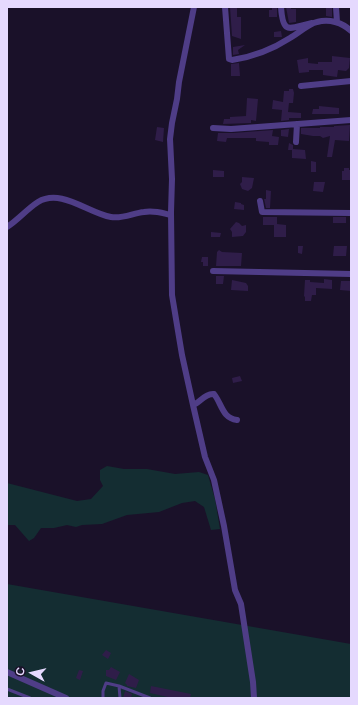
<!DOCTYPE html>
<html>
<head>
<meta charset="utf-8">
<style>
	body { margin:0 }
	#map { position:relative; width:358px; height:705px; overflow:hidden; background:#1a1129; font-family:Manrope,sans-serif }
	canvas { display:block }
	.frame { position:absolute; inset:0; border:8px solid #e5d9fe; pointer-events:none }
	.north { position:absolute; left:12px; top:653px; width:40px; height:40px; -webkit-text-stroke:3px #1a1129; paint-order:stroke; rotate:278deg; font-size:11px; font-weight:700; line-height:16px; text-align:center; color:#e5d9fe }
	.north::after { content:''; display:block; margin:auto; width:14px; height:18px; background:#e5d9fe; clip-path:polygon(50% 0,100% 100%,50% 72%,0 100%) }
</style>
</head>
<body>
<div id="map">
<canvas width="358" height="705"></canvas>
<div class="frame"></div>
<div class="north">С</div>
</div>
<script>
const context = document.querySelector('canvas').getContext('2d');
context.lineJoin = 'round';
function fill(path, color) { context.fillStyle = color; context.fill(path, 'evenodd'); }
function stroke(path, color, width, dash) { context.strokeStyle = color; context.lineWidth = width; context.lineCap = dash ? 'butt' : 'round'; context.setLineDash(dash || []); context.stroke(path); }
fill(new Path2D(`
	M107,466l17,3h23l28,5 24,-2 9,3 7,24 5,30 -9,1 -7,-23 -9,-6 -13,2 -23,9 -32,3 -25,9 -20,1 -6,2 -9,-2 -13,3h-13l-7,10 -5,3 -14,-16h-8v-42l70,18 14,-2 12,-13 -3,-6v-10z
	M7,584l344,60v54h-344z`), '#142d32');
fill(new Path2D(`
	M230,7h7v10h4v22l-9,-3z
	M272,7h5v10h-8v-7h3z
	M286,7h5v2h5v13l-7,1z
	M329,7h3v10l-6,-1v-8h3z
	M281,31l1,6h-8v-5z
	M245,45l-7,5 1,4 -6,1v-8z
	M332,56l18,2 -1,10 -3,3 -8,-1 -1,7 -14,-2v-5h-14v2l-10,1 -2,-13 11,-2v5l10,1v-2h14z
	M239,63l1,13h-9v-12z
	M289,89h4l1,4 -1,10h-4l-1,9 13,1v5h-12v2l-8,1 1,-11 -10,-1 1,-9 10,2 1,-11h5z
	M247,98l11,1 -2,22 -5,-1v3l-28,1 1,-5h6v-2l16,-1z
	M319,106l20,2v6h-27l1,-5h6z
	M350,125l-1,16 -14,-1 -3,17h-5l3,-21 -7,2 -3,-2h-7l-12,-2v-6h19v-1h14v-1z
	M157,127l7,1 -1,14 -8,-2z
	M289,129l-1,8 -7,-1v-6z
	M273,130l-1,6 7,1 -1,8h-9v-3l-13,-1v-3h-29l-1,4 -9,-1 1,-8h15z
	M289,143l4,2v4l12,1 1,9 -14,-1v-8h-4z
	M311,161l5,1v10h-5z
	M344,168h5v2h2v10h-9v-9h2z
	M213,170l11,1v6h-11z
	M242,177l12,1 -2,10 -4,3 -6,-2 -2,-5 2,-2z
	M314,182h11l-2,10 -10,-1z
	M266,190l5,1 -1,17h-4l-2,-9h2z
	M235,202l6,1v1l3,1v5l-10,-1z
	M263,217h14v7l9,1v12h-12v-12h-11z
	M333,217h13v6h-13z
	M236,222l3,1 3,3 4,-1v7l-3,4 -11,1v-5l-2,-3z
	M211,232l10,1 -1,4h-9z
	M298,246h5l-1,8 -4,-1z
	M334,246h13l-1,10h-13z
	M219,250l3,2 20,1 -1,13h-25l1,-14z
	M202,257h6v9h-5v-4h-2z
	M216,276h8l-1,8h-7z
	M324,279l8,1v9l-16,-1v7h-4l-1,6h-6v-4l-1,-1 1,-16h5v2l14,1z
	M232,280l14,3 2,3v5l-17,-1z
	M341,281h10v10l-11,-1z
	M240,376l2,5 -9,2 -1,-5z
	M106,650l5,3 -3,6 -6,-4z
	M111,667l9,5 -4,8 -10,-4v-6h3z
	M79,670l4,1 -3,9 -4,-2z
	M129,674l10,6 -3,8 -9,-2v-1l-2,-2z
	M151,686l40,8 -1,4h-18l-22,-5z
	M125,691l7,3 -1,4h-8z`), '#2f1d49');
stroke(new Path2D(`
	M119,686l31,12
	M7,689l23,9
	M103,698v-7l3,-8 13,3 1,12`), '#4f3d87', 3);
stroke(new Path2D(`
	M194,7l-15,75 -2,17 -5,24 -2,16 2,40 -1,33 1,83 10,60 11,50 12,52 9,23 10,46 11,64 6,14 12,78 1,16
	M225,7l4,52 3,1c20,-3 41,-11 58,-22 7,-4 20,-15 27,-16 12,-3 25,0 34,9
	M281,7c2,29 8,21 31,16
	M336,7l1,15
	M301,86l50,-5
	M213,128l18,1 120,-9
	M296,142l1,-18
	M260,201l2,11 89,1
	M7,227c11,-7 20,-18 31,-25 23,-14 50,11 73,15 12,2 22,-4 33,-5 10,-2 18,1 27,3
	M213,271l138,3
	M193,405c7,-3 13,-12 21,-11 8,10 8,24 23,26
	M7,672l59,26`), '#4f3d87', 6);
</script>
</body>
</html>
